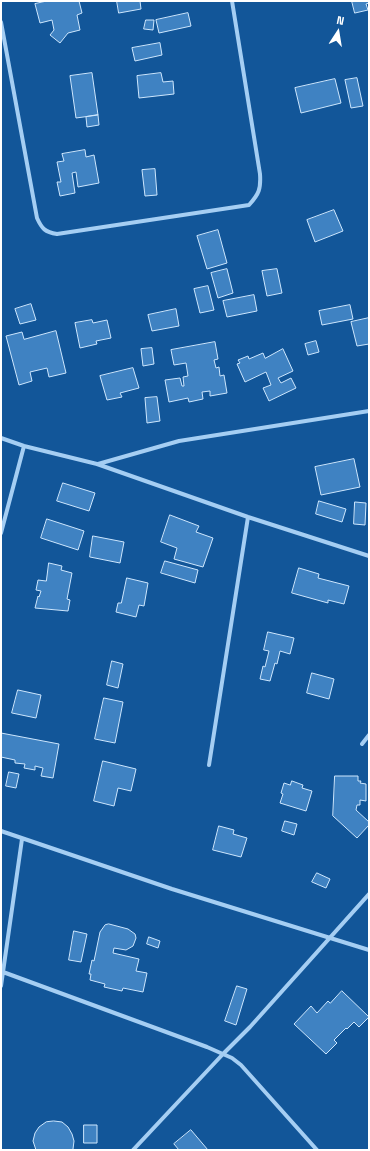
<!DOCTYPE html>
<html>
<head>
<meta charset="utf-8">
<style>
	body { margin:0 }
	#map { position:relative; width:370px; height:1151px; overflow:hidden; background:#125699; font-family:"Space Grotesk",sans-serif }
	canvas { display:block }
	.frame { position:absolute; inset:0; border:2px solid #fff; pointer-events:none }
	.north { position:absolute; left:318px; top:12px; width:40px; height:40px; -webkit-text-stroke:3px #125699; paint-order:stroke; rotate:12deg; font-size:11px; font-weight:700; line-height:16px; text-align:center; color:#fff }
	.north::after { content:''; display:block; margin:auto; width:14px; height:18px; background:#fff; clip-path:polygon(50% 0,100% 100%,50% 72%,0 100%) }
</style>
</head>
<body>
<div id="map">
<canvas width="370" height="1151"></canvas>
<div class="frame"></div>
<div class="north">N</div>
</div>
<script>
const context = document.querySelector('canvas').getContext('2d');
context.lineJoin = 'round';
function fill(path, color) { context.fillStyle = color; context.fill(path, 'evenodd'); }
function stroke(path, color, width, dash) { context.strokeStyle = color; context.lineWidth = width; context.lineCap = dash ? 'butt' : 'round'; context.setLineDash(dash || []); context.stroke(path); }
const building = new Path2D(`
	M47,1h32l3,12 -5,2 3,15 -12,3 -8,10 -10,-8 4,-5 -2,-10 -12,3 -5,-19z
	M117,1h23l1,8 -22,4z
	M352,1h17v2l-3,1 2,6 -13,3z
	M188,13l3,13 -32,7 -3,-13z
	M146,20h8l-1,10 -9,-1z
	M160,43l2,12 -27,6 -3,-13z
	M92,73l6,42 -22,3 -6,-42z
	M161,73l2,9 10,-1 1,13 -35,4 -2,-22z
	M357,78l6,28 -12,2 -6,-28z
	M335,79l6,24 -40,10 -6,-25z
	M98,115l1,10 -12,2 -1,-10z
	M85,150l1,7 8,-2 5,28 -21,4 -2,-15 -4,1 3,20 -15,3 -3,-14h4l-4,-20 7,-1 -2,-7z
	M155,169l2,26 -12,1 -3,-26z
	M334,210l9,21 -28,11 -8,-22z
	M218,230l9,33 -20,6 -10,-33z
	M227,269l6,24 -15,5 -7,-25z
	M277,269l5,24 -15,3 -5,-25z
	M208,286l6,24 -14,3 -6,-24z
	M254,295l3,16 -30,6 -4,-16z
	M31,304l5,16 -16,4 -5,-15z
	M350,305l3,14 -31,6 -3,-14z
	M176,309l3,17 -27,5 -4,-16z
	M369,318v26l-12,2 -6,-24z
	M92,320l1,3 14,-3 4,18 -15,3 1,3 -17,4 -5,-25z
	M56,331l10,42 -17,4 -2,-9 -17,4 2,9 -13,4 -13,-49 16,-4 2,7z
	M316,341l3,11 -11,3 -3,-11z
	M215,342l3,17 -4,1 2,8 3,-1 1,9 4,-1 3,18 -17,3v-5l-8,1 1,7 -14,3 -1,-4 -19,4 -4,-22 15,-2 2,8h2l-1,-9 5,-1 -2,-13 -12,2 -3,-15z
	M152,348l2,16 -11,2 -2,-17z
	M283,349l10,22 -15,7 3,5 10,-5 5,10 -27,13 -6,-13 8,-3 -5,-13 -21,10 -8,-18 3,-1 -2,-3 10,-4 1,3 14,-6 2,5z
	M133,368l6,20 -19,5 2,4 -15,3 -7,-24z
	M157,397l3,24 -13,2 -2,-25z
	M354,459l6,28 -39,8 -6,-28z
	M63,483l32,10 -6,18 -32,-10z
	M319,501l27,8 -4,13 -26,-8z
	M355,502l11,1 -1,22 -11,-1z
	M170,515l29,11 -3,6 17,6 -10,29 -29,-8 3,-11 -16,-6z
	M47,519l37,12 -6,19 -37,-12z
	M93,536l31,6 -4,21 -30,-6z
	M165,561l33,9 -3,13 -34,-10z
	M49,563l13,3 -1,4 11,3 -5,26 3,1 -2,11 -33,-3 3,-12 1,1 2,-6 -5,-1 2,-10 8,1z
	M299,568l20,6 -1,4 31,8 -5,18 -16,-4v3l-36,-10z
	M127,578l21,5 -4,23 -5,-1 -3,12 -20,-5 2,-9h3z
	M268,632l26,6 -4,16 -10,-3 -3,13 -2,-1 -5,18 -10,-2 3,-13 2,1 4,-16 -5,-1z
	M112,661l11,3 -5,24 -11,-3z
	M312,673l22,6 -5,20 -22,-6z
	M18,690l23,5 -5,23 -24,-5z
	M104,698l19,4 -8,41 -20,-4z
	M1,733l58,11 -6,34 -12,-2 2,-8 -8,-2v4l-11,-2 1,-4 -10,-1v-3l-14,-3z
	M103,761l33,8 -5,22 -13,-3 -4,18 -20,-5z
	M9,772l10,2 -3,14 -10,-2z
	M335,776h23v5h3l-1,2 6,1v17l-6,-1v5h-3l-1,5 13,12v3l-12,13 -24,-22z
	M292,781l11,4 -1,3 10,3 -6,20 -26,-8 3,-9 -2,-1 3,-10 6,2z
	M285,821l12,3 -3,11 -12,-4z
	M219,826l15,4 -1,4 14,4 -6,19 -28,-7z
	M317,873l13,6 -4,9 -14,-6z
	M109,924l19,5 7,5 1,4 -3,8 -7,4 -12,-2 -1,5 26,6 -3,12 11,2 -4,19 -20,-4 -1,3 -18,-4 1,-3 -15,-4 1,-6h-2l3,-14 2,1 6,-29 5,-7z
	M74,931l13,3 -6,28 -12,-2z
	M149,937l11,4 -2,7 -11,-4z
	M237,986l10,3 -11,36 -11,-4z
	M342,991l27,26 -10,10 -5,-5 -7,7 -1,-1 -12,12 3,3 -11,11 -32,-30 17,-18 6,7 11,-12 2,2z
	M54,1121l8,1 6,5 4,7 2,7 -1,8 -1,1h-36l-3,-9 2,-8 4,-6 7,-5z
	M84,1125h13v18h-13z
	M191,1130l17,20h-29l-5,-6z`);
fill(building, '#3f82c2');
stroke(building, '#cde6fd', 1);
stroke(new Path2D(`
	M1,22l36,196c5,11 8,14 20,16l192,-29c10,-11 12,-16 11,-31l-28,-173
	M1,438l23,8 73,18 151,53 121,39
	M98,464l81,-23 190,-30
	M1,533l23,-87
	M362,744l7,-9
	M209,765l39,-248
	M1,831l171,58 197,61
	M3,972l204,75 25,11 9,7 76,85
	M1,986l21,-147
	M133,1150l90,-96 27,-27 119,-133`), '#a5cef3', 4);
</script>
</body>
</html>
